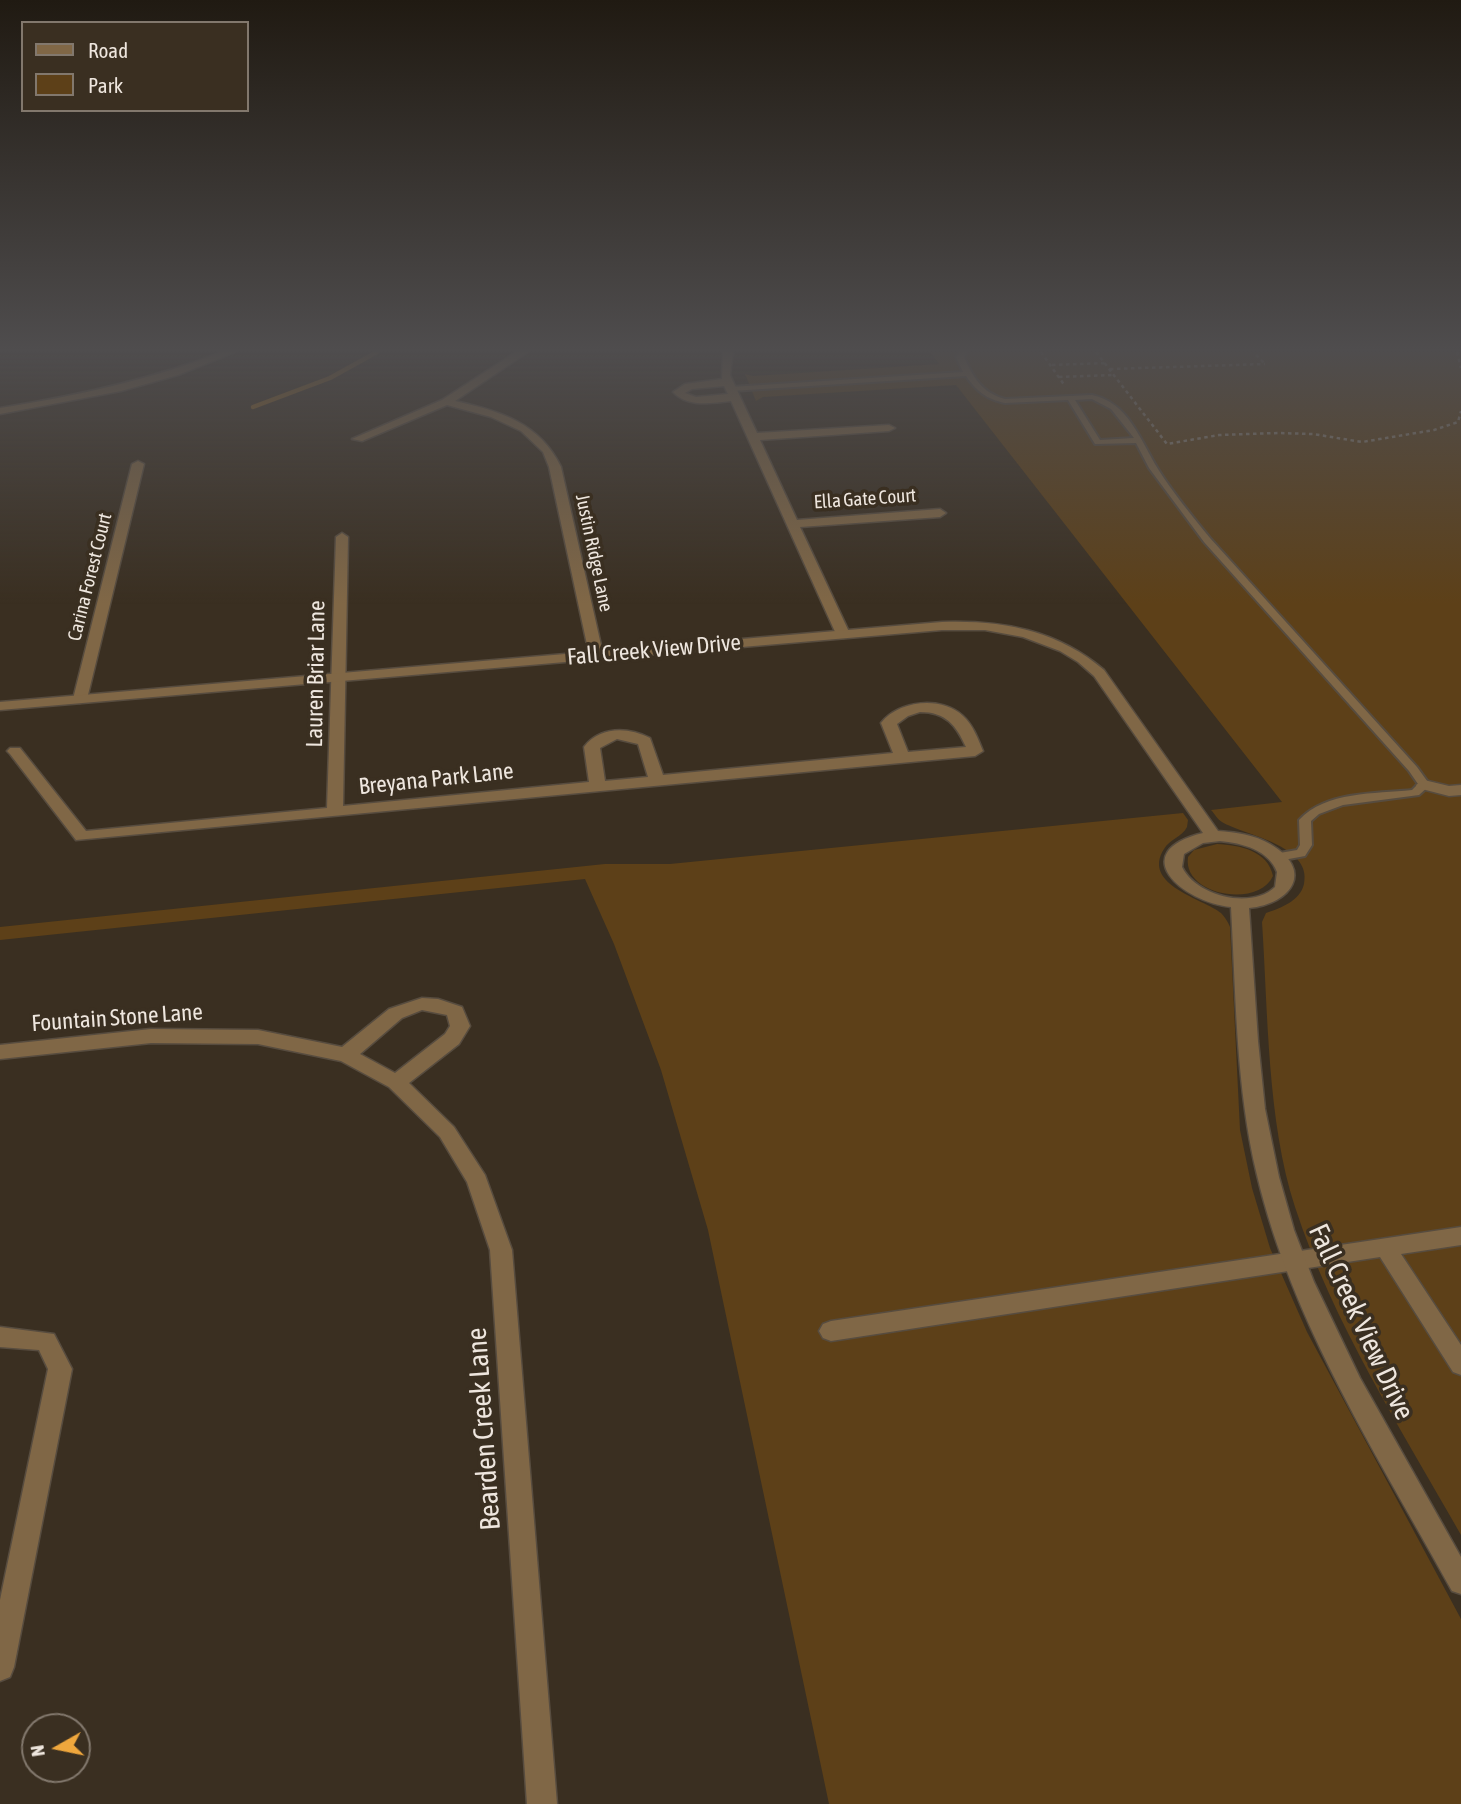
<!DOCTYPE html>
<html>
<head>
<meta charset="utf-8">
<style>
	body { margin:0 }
	#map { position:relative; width:1461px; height:1804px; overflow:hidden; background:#3a2f21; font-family:"Asap Condensed",sans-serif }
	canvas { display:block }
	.legend { position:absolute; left:21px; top:21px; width:228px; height:91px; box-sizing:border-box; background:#3a2f21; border:2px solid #82786d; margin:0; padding:9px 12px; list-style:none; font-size:21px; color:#eee6de }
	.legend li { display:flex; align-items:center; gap:14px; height:35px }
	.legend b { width:35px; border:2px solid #82786d }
	.north { position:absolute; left:21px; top:1713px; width:70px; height:70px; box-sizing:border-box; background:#3a2f21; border:2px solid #82786d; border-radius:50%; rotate:261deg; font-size:19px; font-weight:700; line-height:28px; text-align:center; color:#eee6de }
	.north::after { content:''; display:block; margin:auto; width:24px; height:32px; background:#efa73d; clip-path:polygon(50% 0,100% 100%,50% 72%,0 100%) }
</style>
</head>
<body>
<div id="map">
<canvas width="1461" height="1804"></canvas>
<ul class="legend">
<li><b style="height:9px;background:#806746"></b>Road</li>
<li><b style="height:19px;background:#5d4018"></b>Park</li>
</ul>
<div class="north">N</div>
</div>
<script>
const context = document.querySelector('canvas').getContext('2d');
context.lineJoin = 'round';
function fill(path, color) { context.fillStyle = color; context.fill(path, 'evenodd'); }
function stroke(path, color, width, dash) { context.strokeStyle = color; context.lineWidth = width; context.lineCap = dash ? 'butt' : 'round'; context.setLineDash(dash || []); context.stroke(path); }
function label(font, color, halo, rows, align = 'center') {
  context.font = font + ' "Asap Condensed",sans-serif'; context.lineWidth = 7; context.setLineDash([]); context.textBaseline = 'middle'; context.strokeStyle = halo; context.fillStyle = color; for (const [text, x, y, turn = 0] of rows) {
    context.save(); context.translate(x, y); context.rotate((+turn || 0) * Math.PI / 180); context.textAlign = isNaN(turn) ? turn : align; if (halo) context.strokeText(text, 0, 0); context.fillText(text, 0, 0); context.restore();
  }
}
fill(new Path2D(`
	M930,352h531v1183c-60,-106 -128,-212 -166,-328 -28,-86 -27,-195 -33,-285l4,-9c15,-5 34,-12 38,-29 9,-39 -61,-49 -82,-62 -5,-3 -7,-8 -11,-12l71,-8 -326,-417 -193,12 -7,4 -11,-27 8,2 186,-12z
	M1183,813l5,7 -1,7c-5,10 -17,12 -23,22 -23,36 40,50 57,64 4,4 7,9 9,14l10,203 12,58 18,60 37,84 154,287v185h-632l-121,-574 -47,-160 -47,-126 -29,-65 -585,61v-13l605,-63h65z
	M1217,844c23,1 51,7 56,32 -15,33 -91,19 -85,-19l6,-7z`), '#5d4018');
stroke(new Path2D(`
	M253,407l77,-29 47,-26`), '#946621', 4.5);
const service = new Path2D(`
	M960,352h7l-3,5c9,20 18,36 41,42l87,-4c37,8 48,45 66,74 15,24 34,47 52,69l207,229 13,18 -11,10 -76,10 -24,9 -8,7 1,24 -7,11 -27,5 -4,-1 -2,-3 2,-3 23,-4 3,-5 -1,-25c27,-29 76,-26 113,-30l6,-6 -9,-13 -205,-229 -55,-74 -13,-25 -41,1 -27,-44 -63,3c-18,-4 -28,-11 -39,-27l-235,15 -4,-2 4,-2 232,-15 -7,-15zM1092,399l19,10 23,29 -34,2 -25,-40z`);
const minor = new Path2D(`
	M222,352h13l-57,23 -57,16 -121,23v-6c76,-12 150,-28 222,-56z
	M516,352h12l-73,49c45,10 85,22 106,66l42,187 -2,3h-10l-2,-3 -40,-187 -6,-15 -22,-21 -30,-14 -44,-12 -85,36 -10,-2 90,-39z
	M723,352h10l-3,23 27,58 132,-8 6,3 -6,3 -129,9 37,80 143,-11 6,4 -6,4 -140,10 50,107 -2,3 -5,1 -7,-4 -105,-233c-20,2 -43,7 -58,-9l12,-8 37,-5zM724,386l4,8 -32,3 -11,-4 7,-4z
	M138,461l6,3 -57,235 -7,4 -5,-1 -2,-3 59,-235z
	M342,533l6,4 -5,269 246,-24 -5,-35c16,-21 44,-20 66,-9l13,37 230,-22 -12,-30c18,-23 61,-27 82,-7 10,9 15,23 20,35l-8,5 -899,84 -66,-86 -3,-3 3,-3h10l66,83 241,-23 9,-271zM920,712c26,0 36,13 46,35l-58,5 -11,-28 11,-8zM617,739l21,5 10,33 -43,4 -5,-33z
	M1424,780l25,6 12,-1v10l-12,1 -31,-8 -2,-3z
	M422,998l16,1 24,8 8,19 -11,18 -50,39 45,44 31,48 27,75 45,554h-30l-37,-554 -23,-68 -27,-45 -51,-50 -48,-26 -83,-17 -107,-1 -151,16v-14l151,-16 107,1 84,17 47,-38zM422,1010l25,5 3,11 -5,8 -50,39 -35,-19 42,-36z
	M1461,1227v18l-60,9 60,91v30l-8,-3 -73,-115 -549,84 -8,-3 -4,-7 4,-7 8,-3z
	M0,1327l54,7 18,35 -58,298 -4,10 -10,4v-81l48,-231 -9,-19 -39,-3z`);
const tertiary = new Path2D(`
	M942,622c60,-2 115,8 162,48l114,161c17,1 37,4 52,13 45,26 22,60 -21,64l9,133 7,68 14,68 15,53 20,52 46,96 101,179v37l-9,-3c-73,-133 -160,-267 -195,-416 -21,-87 -21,-178 -26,-268 -49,-5 -106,-55 -28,-74l-109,-157 -16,-14 -18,-11 -37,-14 -38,-7h-43l-942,80v-8zM1220,841c22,2 49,9 57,31l-2,15c-24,23 -79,9 -93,-20l2,-13 19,-11z`);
stroke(service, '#574c3f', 4);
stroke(minor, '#574c3f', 3);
stroke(tertiary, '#574c3f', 3);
stroke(new Path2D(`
	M1041,352l24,34
	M1096,352l71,92 52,-9 59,-2 35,1 49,8 72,-12 24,-8 3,-11
	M1457,352l4,16
	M1256,355l8,8
	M1052,365l53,-2
	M1110,369l155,-5
	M1059,377l54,-2`), '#8a8075', 2.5, [3.5, 3.5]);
fill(service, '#806746');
fill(minor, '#806746');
fill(tertiary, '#806746');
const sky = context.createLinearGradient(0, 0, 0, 604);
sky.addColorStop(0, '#201a12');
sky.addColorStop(0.58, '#4f4d4e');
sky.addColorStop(1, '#4f4d4e00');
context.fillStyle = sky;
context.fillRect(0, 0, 1461, 604);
label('19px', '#eee6de', '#3a2f21', [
	["Ella Gate Court",865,499,-4],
	["Justin Ridge Lane",594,553,78],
	["Carina Forest Court",90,577,-76]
]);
label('23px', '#eee6de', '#3a2f21', [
	["Fall Creek View Drive",654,650,-5],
	["Lauren Briar Lane",316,674,-89],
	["Breyana Park Lane",436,779,-6],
	["Fountain Stone Lane",117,1018,-4]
]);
label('28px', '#eee6de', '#3a2f21', [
	["Fall Creek View Drive",1361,1322,65],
	["Bearden Creek Lane",484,1429,-94]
]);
</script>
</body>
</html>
